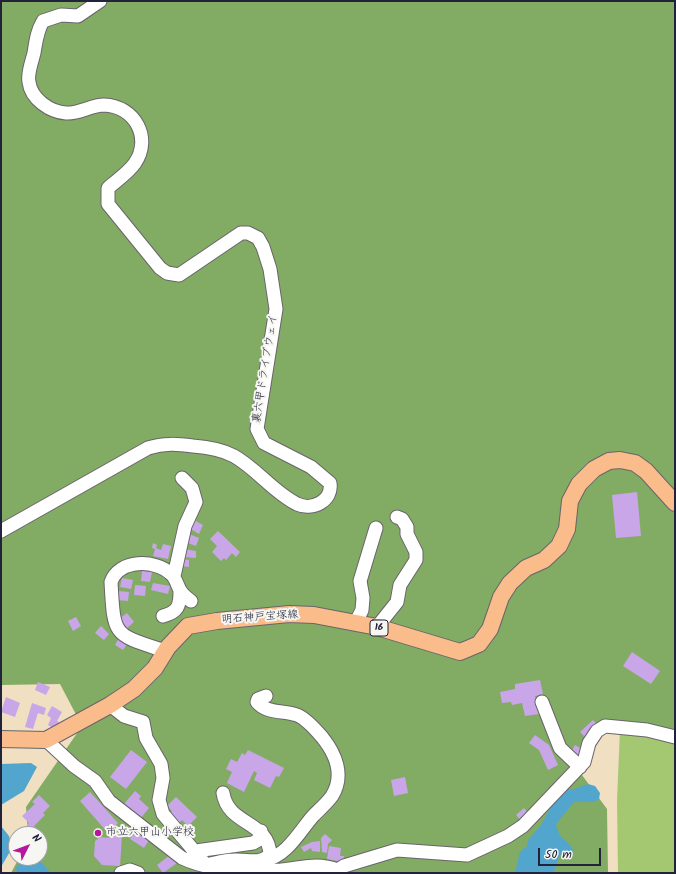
<!DOCTYPE html>
<html>
<head>
<meta charset="utf-8">
<style>
	body { margin:0 }
	#map { position:relative; width:676px; height:874px; overflow:hidden; background:#f0dfc1; font-family:Kalam,sans-serif }
	canvas { display:block }
	.frame { position:absolute; inset:0; border:2px solid #22223b; pointer-events:none }
	.north { position:absolute; left:8px; top:826px; width:40px; height:40px; box-sizing:border-box; background:#f6f6f2; border:1px solid #a1a1a9; border-radius:50%; rotate:48deg; font-size:11px; font-weight:700; line-height:16px; text-align:center; color:#22223b }
	.north::after { content:''; display:block; margin:auto; width:14px; height:18px; background:#b5179e; clip-path:polygon(50% 0,100% 100%,50% 72%,0 100%) }
	.scale { position:absolute; left:538px; top:848px; width:63px; height:18px; box-sizing:border-box; border:2px solid #22223b; border-top:0; padding-left:5px; font-size:12px; line-height:14px; white-space:nowrap; color:#22223b; -webkit-text-stroke:3px #f6f6f2; paint-order:stroke }
</style>
</head>
<body>
<div id="map">
<canvas width="676" height="874"></canvas>
<div class="frame"></div>
<div class="north">N</div>
<div class="scale">50 m</div>
</div>
<script>
const context = document.querySelector('canvas').getContext('2d');
context.lineJoin = 'round';
function fill(path, color) { context.fillStyle = color; context.fill(path, 'evenodd'); }
function stroke(path, color, width, dash) { context.strokeStyle = color; context.lineWidth = width; context.lineCap = dash ? 'butt' : 'round'; context.setLineDash(dash || []); context.stroke(path); }
function label(font, color, halo, rows, align = 'center') {
  context.font = font + ' Kalam,"Klee One",sans-serif'; context.lineWidth = 4; context.setLineDash([]); context.textBaseline = 'middle'; context.strokeStyle = halo; context.fillStyle = color; for (const [text, x, y, turn = 0] of rows) {
    context.save(); context.translate(x, y); context.rotate((+turn || 0) * Math.PI / 180); context.textAlign = isNaN(turn) ? turn : align; if (halo) context.strokeText(text, 0, 0); context.fillText(text, 0, 0); context.restore();
  }
}
fill(new Path2D(`
	M620,729l55,12v132h-57l-1,-72z`), '#a3c871');
fill(new Path2D(`
	M1,1h674v730l-34,-9 -36,4 -23,49 25,34 1,64h-597l8,-15h21v-24h-12l-2,-27 56,-81 -22,-42 -59,1z`), '#82ac63');
fill(new Path2D(`
	M31,763l6,4 -13,24 -23,14v-41z
	M588,784l7,2 5,7 -1,6 -5,3h-20l-18,22c4,19 12,14 18,28l-13,2c-5,6 -3,13 -9,19h-37l5,-21 7,-6 1,-6 13,-15 16,-30 8,-7 6,2z
	M1,826l8,10 3,12 -11,19z
	M23,858h14l14,15h-34l-1,-5z`), '#52a5cd');
fill(new Path2D(`
	M637,492l4,44 -25,2 -4,-43z
	M194,520l9,5 -4,9 -10,-6z
	M218,531l22,21 -4,5 -4,-4 -6,7 -2,-2 -3,3 -9,-9 5,-6 -7,-7z
	M189,534l10,4 -3,8 -11,-4z
	M153,543l4,2 -1,3 5,2 2,-6 8,2 -3,13 -15,-3 2,-7 -3,-1z
	M184,549l12,2v7l-12,-1z
	M182,559l7,1v7l-8,-1z
	M142,571l10,1 -2,10 -9,-1z
	M122,578l11,2 -2,9 -11,-2z
	M153,583l17,3 -2,8 -17,-4z
	M135,585l11,1 -1,10 -11,-1z
	M118,591l11,1 -1,9 -11,-1z
	M127,613l7,9 -7,6 -8,-9z
	M76,617l5,9 -8,5 -5,-10z
	M101,626l8,8 -5,6 -9,-7z
	M119,638l8,6 -4,6 -8,-5z
	M632,652l28,19 -9,13 -28,-18z
	M540,680l3,14 -8,2 4,18 -14,2 -3,-13 -10,2 -1,-3 -9,1 -2,-11 15,-3v-5z
	M38,682l12,5 -4,8 -11,-5z
	M6,697l14,6 -5,14 -14,-5z
	M32,703l14,5 -2,7 -6,-2 -5,16 -8,-2z
	M52,706l10,6 -5,9 3,2 -5,7 -7,-5 3,-7 -4,-3z
	M593,720l5,5 -13,12 -5,-5z
	M535,735l14,10 9,20 -10,5 -9,-20 -10,-7z
	M575,745l7,4 -3,4 3,1 -3,6 -9,-6z
	M131,750l16,12 -21,27 -16,-12z
	M248,750l36,18 -5,9 -3,-1 -6,12 -16,-8 3,-7 -3,-2 -10,21 -17,-9 5,-11 -6,-3 5,-10 6,3 5,-9 3,2z
	M405,777l3,16 -14,3 -3,-16z
	M135,791l6,5 -2,3 10,9 -8,10 -17,-14z
	M90,792l28,31 -10,10 -28,-32z
	M39,795l11,11 -7,7 2,2 -11,11 9,8 -3,3v-3h-11l-5,-5 5,-6 -7,-7 13,-12 -3,-2z
	M176,797l21,20 -9,9 -6,-6 -5,5 -9,-9 4,-5 -5,-5z
	M524,808l6,7 -8,7 -6,-7z
	M141,831l10,6 -7,11 -14,-9 3,-4 4,2z
	M112,834l10,1 -2,31 -18,-1 -8,-9 1,-15 5,-4 12,1z
	M325,834l7,6 -4,4 -1,9 -5,-1 -1,-14z
	M320,841v11l-8,-1 -1,-3 -7,4 -3,-5 11,-5z
	M329,846l12,2 -1,8h4l-1,6 -16,-3z
	M170,855l7,8 -14,10 -6,-8z`), '#c9a6e8');
const minor = new Path2D(`
	M1,531l147,-83c16,-5 29,-4 45,-2 14,1 28,3 41,10 23,13 39,36 63,48 15,7 36,-3 33,-21l-19,-16 -47,-24 -7,-14 19,-120 -6,-40 -7,-22 -5,-9 -10,-5h-7l-62,42 -12,-2 -7,-5 -52,-64v-16c9,-8 20,-15 27,-25 17,-25 0,-57 -31,-58 -13,0 -25,9 -38,8 -16,-1 -35,-14 -37,-31 -2,-8 3,-21 5,-29 2,-12 3,-22 9,-32l18,-6 17,1 22,-15
	M174,576l11,-50 11,-24 -4,-14 -10,-10
	M163,616c15,-4 17,-10 17,-25
	M356,622l6,-12 1,-12 -3,-17 16,-53
	M377,627l20,-25 3,-17 16,-25v-8l-9,-18v-7l-5,-8 -5,-2
	M165,651c-52,-17 -51,-14 -54,-69 8,-23 44,-23 60,-8 5,4 6,11 9,16 2,4 7,8 11,11
	M542,702l18,46 20,19
	M110,705l14,11 19,6 3,16 15,26 2,14 -4,22 4,14 43,51c10,-2 19,-5 28,-5 14,-1 24,5 36,-5 -1,-35 -42,-29 -47,-62
	M46,740l28,26 21,15 14,20 73,57c31,14 66,14 99,12 22,-2 35,-8 57,0l2,3
	M196,851l57,-8 7,-4 1,-8
	M265,860c22,-4 34,-28 48,-44 6,-6 14,-13 19,-20 13,-21 3,-43 -10,-59 -6,-7 -17,-19 -25,-22 -14,-5 -30,-1 -40,-13l1,-3 8,-3
	M338,870l6,-4 53,-16 70,5 41,-19 15,-10 61,-64 5,-19 8,-12 8,-5 42,4 28,7
	M121,873l9,-3 8,3`);
const major = new Path2D(`
	M1,739l45,1 64,-35 24,-16 21,-21 13,-21 20,-21 29,-5 72,-7 25,1 63,12 83,25 19,-8 11,-15 11,-32 9,-14 16,-15 18,-8 15,-14 8,-17 3,-28 9,-17 15,-15 15,-8 11,-1 15,3 11,8 29,32`);
stroke(minor, '#6a646a', 15);
stroke(major, '#6a646a', 18);
stroke(minor, '#fff', 13);
stroke(major, '#f9bc8a', 16);
for (const [x, y, r, color] of [
	[98,833,4,"#b5179e"]
]) { const dot = new Path2D(); dot.arc(x, y, r, 0, 2 * Math.PI); context.fillStyle = color; context.fill(dot); stroke(dot, '#f6f6f2', 1.5); }
for (const [x, y, w] of [
	[379,628,18]
]) { const box = new Path2D(); box.roundRect(x - w / 2, y - 8, w, 16, 3); context.fillStyle = '#f6f6f2'; context.fill(box); stroke(box, '#22223b', 1); }
label('bold 10px', '#22223b', null, [
	["16",379,628]
]);
label('11px', '#22223b', '#f6f6f2', [
	["裏六甲ドライブウェイ",266,369,-81],
	["明石神戸宝塚線",260,618,-4]
]);
label('11px', '#22223b', '#f6f6f2', [
	["市立六甲山小学校",106,833]
], 'left');
</script>
</body>
</html>
